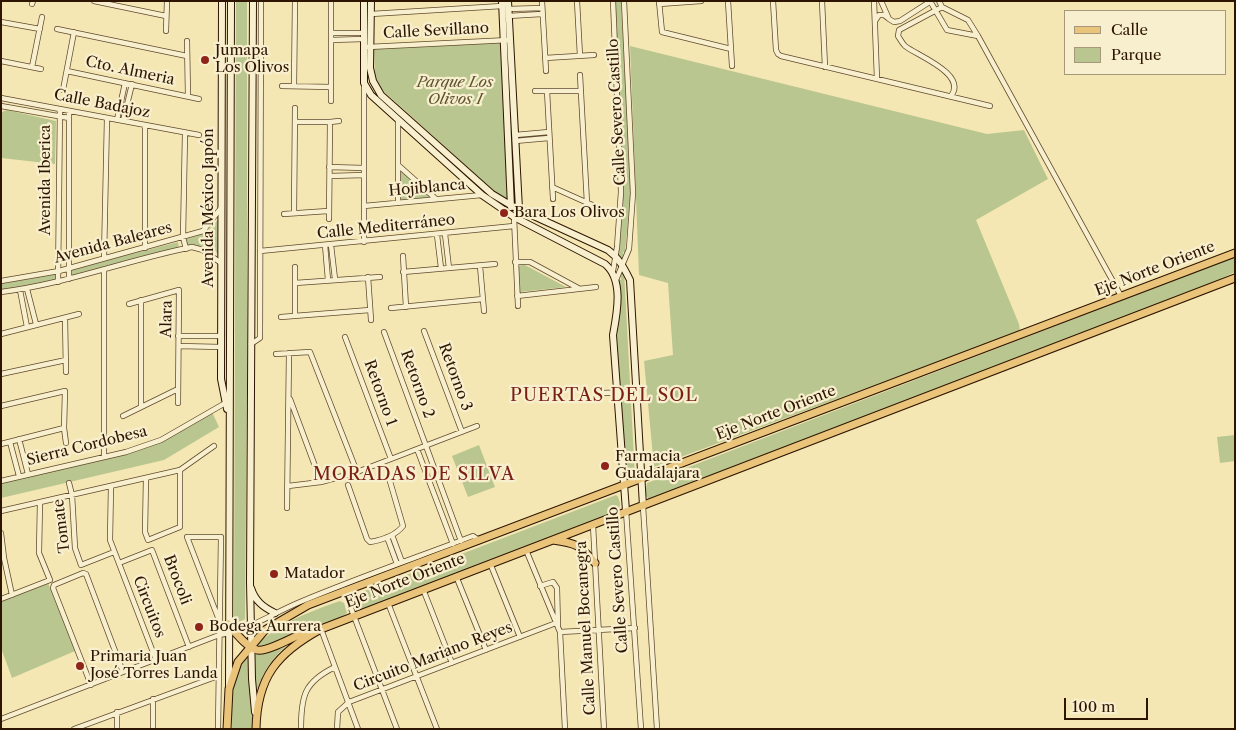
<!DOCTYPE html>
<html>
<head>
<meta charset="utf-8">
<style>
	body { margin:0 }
	#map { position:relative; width:1236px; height:730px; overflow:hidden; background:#f5e7b4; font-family:"Libre Caslon Text",serif }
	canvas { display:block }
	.frame { position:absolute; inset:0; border:2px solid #2e1500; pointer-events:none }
	.legend { position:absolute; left:1064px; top:10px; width:162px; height:65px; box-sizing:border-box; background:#f8efce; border:1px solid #a7987c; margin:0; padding:6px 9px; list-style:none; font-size:15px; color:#2e1500 }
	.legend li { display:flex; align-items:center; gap:10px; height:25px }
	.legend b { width:25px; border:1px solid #a7987c }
	.scale { position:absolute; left:1064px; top:698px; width:84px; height:22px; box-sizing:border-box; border:2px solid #2e1500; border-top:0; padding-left:6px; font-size:15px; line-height:18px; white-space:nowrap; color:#2e1500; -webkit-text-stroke:4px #f8efce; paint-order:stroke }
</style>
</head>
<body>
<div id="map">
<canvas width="1236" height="730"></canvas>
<div class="frame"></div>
<ul class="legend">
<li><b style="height:6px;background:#eac47a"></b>Calle</li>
<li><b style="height:14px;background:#bac68f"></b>Parque</li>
</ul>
<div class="scale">100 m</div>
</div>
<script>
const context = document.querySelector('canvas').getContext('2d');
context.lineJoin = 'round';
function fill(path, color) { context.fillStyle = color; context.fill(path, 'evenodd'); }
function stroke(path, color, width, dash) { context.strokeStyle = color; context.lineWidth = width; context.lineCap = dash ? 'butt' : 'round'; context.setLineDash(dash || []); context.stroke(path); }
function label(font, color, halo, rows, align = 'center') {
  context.font = font + ' "Libre Caslon Text",serif'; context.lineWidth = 4.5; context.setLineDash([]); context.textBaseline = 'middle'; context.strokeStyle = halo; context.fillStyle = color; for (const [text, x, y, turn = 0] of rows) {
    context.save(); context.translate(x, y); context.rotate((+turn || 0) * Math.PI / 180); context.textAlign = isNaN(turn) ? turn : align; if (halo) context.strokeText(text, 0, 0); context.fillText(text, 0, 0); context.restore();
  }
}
fill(new Path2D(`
	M236,1h11v384l-2,234 -6,4 -3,-1 -2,-4z
	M613,1h8l10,189 -6,62h-2l12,225 -10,3 -4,-82 6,-1v-8h-7l-3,-53 3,-24 -2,-32h3l-2,-27h-1l5,-64z
	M500,42l8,158 -15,-10 -113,-102 -5,-11 -1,-29z
	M630,46l357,88 37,-4 24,49 -72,41 43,104 1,7 -366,136 -10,-106 29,-6 -5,-72 -29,-8z
	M7,110l49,11 -1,43 -54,-6v-41l1,-5z
	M400,169l31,28 -31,3z
	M219,218l-1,37c-7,-13 -18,-9 -30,-7l-2,-9c17,-4 22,-7 33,-21z
	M178,242l1,6 -109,28 -1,-6z
	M1235,257v15l-23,11 -563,216 -4,-4 2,-12z
	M521,265h4l41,22 -46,5 -2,-25z
	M56,272v9l-55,10v-9z
	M212,412l7,15 -55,33 -163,38v-15l113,-27 33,-10z
	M1235,435v26l-15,2 -3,-26z
	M479,445l16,42 -27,10 -16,-41z
	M616,495l2,2 2,6 -1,8 -258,99c-6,-1 -8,-5 -9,-11l2,-4z
	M48,583l27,68 -63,27 -11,-30v-47z
	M340,601l4,2 3,10c-10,8 -24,11 -35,17 -43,21 -59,51 -60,99h-20c0,-15 -1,-32 3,-47 14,-48 62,-66 105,-81z`), '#bac68f');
const street = new Path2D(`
	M94,1l72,15
	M331,1v100
	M542,1l4,70
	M577,1l3,55
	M613,1l8,191 -4,55 -4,24
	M659,1l3,31 69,17
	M728,1l4,65
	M773,1l3,49 2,4 3,2 209,50
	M822,1l3,66
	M874,1l3,78
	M881,1l8,18 5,3 6,-1 31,-20
	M930,1l17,29 31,6
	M939,1l3,6 26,13 10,16 143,260
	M32,4l1,-3
	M659,4l42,-3
	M942,7l-43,23 -1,6c2,3 4,7 7,10 11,9 63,28 46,50
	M508,9l34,-1
	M371,14l131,-8
	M508,16l34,-2
	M875,21l4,-6h5l4,3
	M1,22l39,7
	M57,29l130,27
	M166,31l1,-30
	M331,33h33
	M331,40l33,-1
	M187,41l1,55
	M368,47l141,-7
	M545,58l49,-3
	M1,61l40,8
	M32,67l10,-50
	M67,71l132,28
	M580,75l7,128
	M282,86l49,1
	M294,86l1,-85
	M63,90l11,-58
	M535,91h46
	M547,91l6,108
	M1,98l198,37
	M1,106l68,12
	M117,120l8,-37
	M123,121l9,-37
	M398,121v82
	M296,122h34l9,-1
	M185,133l-2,104 3,12
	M515,135l34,-3
	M515,141l34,-3
	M398,165l38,34
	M329,167l35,1
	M330,176l34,-1
	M552,187l47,21
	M364,206l118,-11
	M294,212l1,-104
	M284,214l44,-3
	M514,217l4,89
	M329,219l1,-97
	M445,234l4,34
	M437,235l4,33
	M364,242v-156
	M325,245l3,35
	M331,245l4,34
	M145,248v-123
	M260,251l254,-25
	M403,256l3,51
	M104,258l3,-140
	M515,262h15l48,26
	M480,266l4,45
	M104,271v186
	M403,272l92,-8
	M368,277l3,43
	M69,279v-168
	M616,280l13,-31 4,-56 -9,-192
	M1,281l58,-10 144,-40 18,-23
	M58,282l2,-173
	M295,283l85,-6
	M27,289l9,35
	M20,290l7,37
	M1,292c65,-8 126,-32 191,-45l11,3 18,13
	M517,296l79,-9
	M129,304l50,-14 -1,113
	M391,308l92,-9
	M295,316v-49
	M281,317l89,-7
	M65,318l1,54
	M424,331l38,101
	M384,332l77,209
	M1,334l78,-20
	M178,336h43
	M345,337l46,122
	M251,344l9,-6 1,-337
	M179,346l42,1
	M276,354l34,-2 47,120
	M1,374l65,-14
	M601,393l35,-1
	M290,399l31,83
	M1,406l64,-15 -1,37 2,15
	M141,407v-107
	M123,416l55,-27
	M19,439l9,35
	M10,442l9,34
	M1,444l63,-16
	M417,449l36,95
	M146,478l-1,54 3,8 32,-13v-57
	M1,481l125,-29 35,-12 66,-38
	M69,483l3,12 3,53 6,17 33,-13
	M348,485l19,54 3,3c12,-2 25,-6 33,-16l-14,-48
	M111,486l-1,54 46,120
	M288,486l33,-4 36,-10 120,-46
	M643,506l14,223
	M287,508l2,-155
	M1,511l179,-41 34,-24
	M626,511l15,218
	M593,525l11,204
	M1,533l3,25 8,37
	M392,535l10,27
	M387,537l10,27
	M526,550l34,82 5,97
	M119,563l33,-13 37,97
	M490,563l30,74
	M456,576l30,74
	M540,586l13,-4 4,6 1,38
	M423,589l29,74
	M344,590l53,139
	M1,599l49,-19 -11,-27 1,-51
	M388,603l49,126
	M321,629l37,100
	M560,632l75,-4
	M91,685l-38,-97 1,-3 29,-12 3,1 37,98
	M153,699v30
	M117,712v17
	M1,719l218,-84c29,-4 54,-22 81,-33 57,-24 115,-44 173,-66l6,4
	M74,729l144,-53
	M218,729l3,-192h-34l32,83
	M301,729c0,-33 3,-47 34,-62
	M337,729l1,-17 11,-10 207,-79`);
const secondary = new Path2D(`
	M222,1l-1,378 6,30
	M253,1l-3,581 2,97 3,33
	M364,1v82l7,12 111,100 32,22 91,47c19,16 12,49 8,71l13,176
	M371,1l-1,67 3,13 8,14 111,99 20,12 96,44c11,8 16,18 22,30l13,226
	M502,1l9,206
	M508,1l11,208 -1,2
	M251,588c4,13 12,19 24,25
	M229,687l2,-686`);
const primary = new Path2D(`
	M553,540c23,3 27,5 42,23
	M228,624c7,8 18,23 29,26 10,3 46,-18 58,-23l6,2
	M227,729l2,-40 9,-27 27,-32 43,-25 927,-352
	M256,729c1,-52 21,-76 65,-100l914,-351`);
stroke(street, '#604a2d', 6);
stroke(secondary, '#2e1500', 8);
stroke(primary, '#2e1500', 9);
stroke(street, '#f8efce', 4.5);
stroke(secondary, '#f8efce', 6);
stroke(primary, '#eac47a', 7);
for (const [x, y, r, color] of [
	[205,60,5,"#8f2418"],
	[504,213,5,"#8f2418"],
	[605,466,5,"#8f2418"],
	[274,574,5,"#8f2418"],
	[199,627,5,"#8f2418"],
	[80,666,5,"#8f2418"]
]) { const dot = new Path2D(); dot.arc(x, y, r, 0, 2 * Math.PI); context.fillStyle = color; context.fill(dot); stroke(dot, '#f8efce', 2); }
label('15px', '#2e1500', '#f8efce', [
	["Calle Sevillano",436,31,-3],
	["Cto. Almeria",130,71,12],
	["Calle Badajoz",102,104,11],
	["Calle Severo Castillo",617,112,-93],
	["Avenida Iberica",46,180,-90],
	["Hojiblanca",427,188,-5],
	["Avenida México Japón",209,208,-90],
	["Calle Mediterráneo",386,227,-6],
	["Avenida Baleares",113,243,-15],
	["Eje Norte Oriente",1155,269,-21],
	["Alara",167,319,-89],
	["Retorno 3",455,377,70],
	["Retorno 2",417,384,70],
	["Retorno 1",380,393,70],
	["Eje Norte Oriente",776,413,-21],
	["Sierra Cordobesa",87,446,-14],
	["Tomate",62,526,-97],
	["Brocoli",177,580,69],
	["Calle Severo Castillo",618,580,-94],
	["Eje Norte Oriente",405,581,-21],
	["Circuitos",149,607,69],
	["Calle Manuel Bocanegra",586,628,-93],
	["Circuito Mariano Reyes",433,657,-21]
]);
label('15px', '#2e1500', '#f8efce', [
	["Jumapa",215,51],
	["Los Olivos",215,68],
	["Bara Los Olivos",514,213],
	["Farmacia",615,457],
	["Guadalajara",615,474],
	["Matador",284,574],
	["Bodega Aurrera",209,627],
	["Primaria Juan",90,657],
	["José Torres Landa",90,674]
], 'left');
label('italic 15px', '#5f5332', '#f8efce', [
	["Parque Los",455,83],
	["Olivos I",455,100]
]);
context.letterSpacing = '1px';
label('18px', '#7a1f14', '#f8efce', [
	["PUERTAS DEL SOL",604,396],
	["MORADAS DE SILVA",414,475]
]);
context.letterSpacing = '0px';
</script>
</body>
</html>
